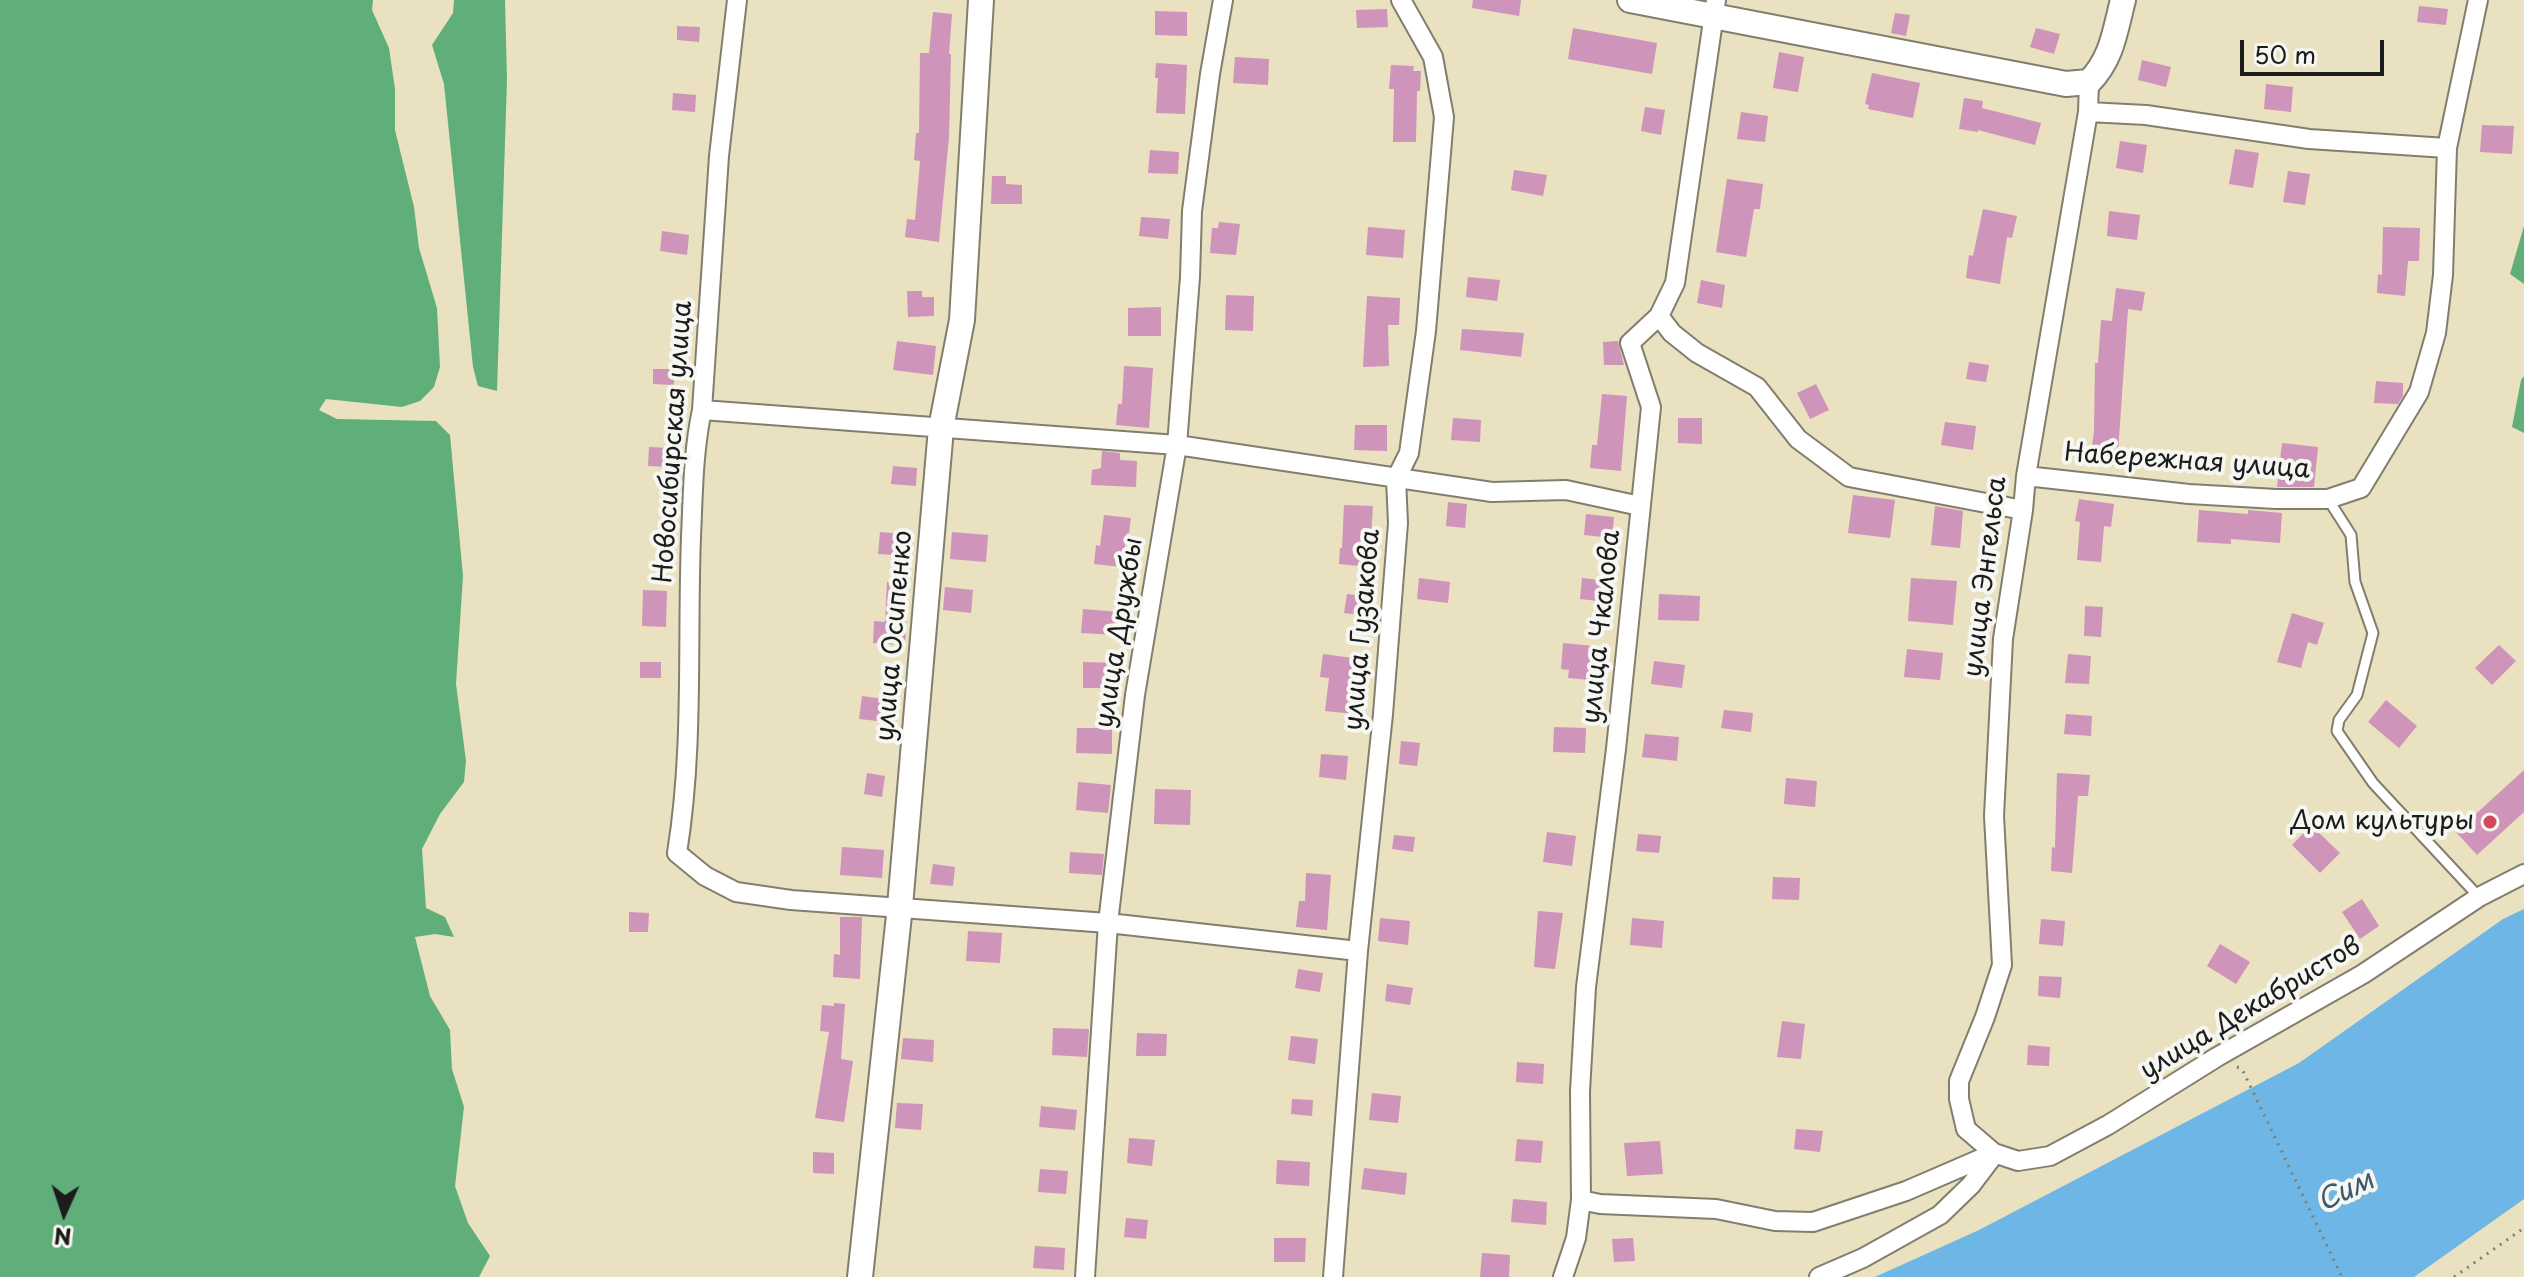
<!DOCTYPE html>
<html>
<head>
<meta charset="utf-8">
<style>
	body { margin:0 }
	#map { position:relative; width:2524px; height:1277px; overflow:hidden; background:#e9e1bf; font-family:"Playpen Sans",sans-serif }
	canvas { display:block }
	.north { position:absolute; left:24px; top:1173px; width:80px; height:80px; -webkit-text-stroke:6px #f6f6f2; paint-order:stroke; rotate:183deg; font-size:22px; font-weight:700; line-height:32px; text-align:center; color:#1c1c1c }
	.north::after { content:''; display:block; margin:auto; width:28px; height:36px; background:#1c1c1c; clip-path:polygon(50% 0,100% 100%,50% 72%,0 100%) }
	.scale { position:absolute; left:2240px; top:40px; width:144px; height:36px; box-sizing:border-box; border:4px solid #1c1c1c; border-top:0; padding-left:10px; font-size:24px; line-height:28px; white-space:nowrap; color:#1c1c1c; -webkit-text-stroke:6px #f6f6f2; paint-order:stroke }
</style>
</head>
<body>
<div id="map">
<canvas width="2524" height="1277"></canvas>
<div class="north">N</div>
<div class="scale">50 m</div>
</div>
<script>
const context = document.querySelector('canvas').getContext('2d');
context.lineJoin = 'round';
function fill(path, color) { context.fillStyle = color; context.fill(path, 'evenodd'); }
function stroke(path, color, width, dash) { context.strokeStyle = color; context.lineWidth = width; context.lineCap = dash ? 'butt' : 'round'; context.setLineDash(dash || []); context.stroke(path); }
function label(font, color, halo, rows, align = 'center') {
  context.font = font + ' "Playpen Sans",sans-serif'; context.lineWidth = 8; context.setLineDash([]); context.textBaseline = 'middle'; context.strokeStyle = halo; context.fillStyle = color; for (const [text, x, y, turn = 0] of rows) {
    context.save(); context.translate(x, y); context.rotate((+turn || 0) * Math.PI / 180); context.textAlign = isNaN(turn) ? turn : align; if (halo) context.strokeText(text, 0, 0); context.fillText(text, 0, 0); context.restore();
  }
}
fill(new Path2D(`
	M0,0h373l-1,10 17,38 6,41v41l19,77 5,41 18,60 3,59 -6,20 -14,14 -18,6 -76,-8 -7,11 18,9 99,2 14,14 13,141 -7,108 10,77 -2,21 -24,32 -18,35 4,59 19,9 9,20 -19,-3 -20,3 15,59 20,34 2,39 12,38 -9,79 13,37 22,33 -11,21h-479z
	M454,0h51l2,79 -10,312 -19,-5 -5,-19 -29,-283 -12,-39 21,-32z
	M2524,226v58l-14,-10z
	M2524,376v57l-12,-6 9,-47z`), '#60af7a');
fill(new Path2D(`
	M2524,909v290l-110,78h-539l104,-47 320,-167 204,-144z`), '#6db6e5');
fill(new Path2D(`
	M1473,0h48l-2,16 -47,-8z
	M2419,6l29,3 -2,16 -29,-3z
	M1387,9l1,18 -31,1 -1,-18z
	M1155,11l32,1v24l-32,-1z
	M933,12l19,2 -3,40h2l-2,83 -10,105 -34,-5 2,-18 8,1 5,-59 -6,-1 2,-27h3l1,-80h9z
	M1895,13l15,2 -4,21 -15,-3z
	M677,26l23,1 -1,15 -22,-2z
	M1573,28l84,15 -5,31 -84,-15z
	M2036,28l24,6 -6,20 -24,-7z
	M1779,52l25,5 -6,35 -25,-4z
	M1235,57l34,2 -1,26 -35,-2z
	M2142,60l29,7 -5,20 -28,-7z
	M1156,63l31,2 -2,49 -29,-1 2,-35h-3z
	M1391,65l23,1 -1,5h8l-1,20h-3l-1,51h-23l1,-53h-5z
	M1872,73l48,10 -7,35 -45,-9 1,-4 -4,-1z
	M2266,84l27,3 -2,25 -27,-3z
	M673,93l23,2 -1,17 -23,-2z
	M1964,98l19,3 -1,7 59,15 -6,22 -57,-15v2l-19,-3z
	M1645,107l20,3 -4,25 -20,-4z
	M1741,112l27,4 -3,26 -28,-3z
	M2482,125l32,1 -2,28 -32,-2z
	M2120,141l27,4 -4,28 -27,-5z
	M2235,149l24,4 -6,35 -24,-4z
	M1150,150l29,2 -1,22 -30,-1z
	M1514,170l33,5 -4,21 -32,-6z
	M2288,171l22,3 -5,31 -22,-3z
	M992,176h14v8l16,1v19h-31z
	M1727,179l36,5 -3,25h-6l-8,48 -30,-5z
	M1983,209l34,7 -5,22 -5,-1 -7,47 -34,-6 3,-23 4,1z
	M2109,211l31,4 -3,25 -30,-4z
	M1141,217l29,2 -2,20 -29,-3z
	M1219,222l21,2 -4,31 -26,-2 2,-25h6z
	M1368,227l37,3 -2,28 -37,-3z
	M2383,227l37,1 -1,33h-11l-3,35 -28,-3 1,-19 4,1z
	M662,231l27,4 -2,20 -27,-4z
	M1468,277l32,3 -3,21 -31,-4z
	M1701,280l24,5 -3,23 -25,-5z
	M2116,288l29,4 -3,19 -14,-2 -11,157 -27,-3 4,-32 1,-68h3l3,-43 11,1z
	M907,291h15v6h12v19l-26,1z
	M1226,295l28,1 -1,35 -28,-1z
	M1367,296l33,2 -1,27h-11l1,41 -26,1z
	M1161,307v29h-33v-28z
	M1462,329l62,4 -3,24 -61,-7z
	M897,341l39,5 -3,29 -40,-5z
	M1618,341l6,24h-20l-1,-23z
	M1969,362l20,3 -3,17 -20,-3z
	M1124,366l29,2 -4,60 -33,-3 2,-21h4z
	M653,369h21v16l-21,-1z
	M2376,381l27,2v13l-5,8 -24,-1z
	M1816,384l13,26 -19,9 -13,-26z
	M1602,394l25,2 -6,75 -31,-3 2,-23h5z
	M1453,418l28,2 -1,22 -29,-2z
	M1678,418h24v26l-24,-1z
	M1945,422l31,4 -3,24 -32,-5z
	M1355,425h32v26l-33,-1z
	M2282,443l36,4 -4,40h-37z
	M649,447l23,1 -2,19 -22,-1z
	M1102,451l18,2v7l17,1 -1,26 -45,-2 1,-15 9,-2z
	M893,466l24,2 -1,18 -25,-2z
	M1853,495l42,5 -5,38 -42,-5z
	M2079,499l35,5 -3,23 -7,-1 -3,36 -24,-2 3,-38 -5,-1z
	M1448,502l19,2 -2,24 -19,-2z
	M1344,505l29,1 -4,61 -30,-3 1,-16h2z
	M1935,506l28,5 -3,37 -29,-3z
	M2199,510l49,4v-4l34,3 -2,30 -49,-4v5l-34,-2z
	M1586,514l28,3 -2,21 -28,-3z
	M1104,515l27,3 -2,15h-2l-5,34 -28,-3 2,-19 4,1z
	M880,532l34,3 -2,21 -34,-2z
	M952,532l36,3 -2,27 -36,-3z
	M1419,578l31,4 -2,21 -31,-4z
	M1582,578l27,3 -2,21 -27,-3z
	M1911,578l46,3 -4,44 -45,-4z
	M887,582l21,2 -3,61 -32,-2 1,-22 11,1z
	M945,587l28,3 -2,23 -28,-3z
	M643,590l24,1 -1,36 -24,-1z
	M1347,594l16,2 -2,19 -17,-2z
	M1659,594l41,2 -1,25 -41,-1z
	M2085,606l18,1 -2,30 -17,-1z
	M1083,609l36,3 -2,23 -36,-2z
	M2292,613l32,10 -7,22 -9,-3 -7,26 -24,-6z
	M1563,643l40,4 -2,21h-10l-1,12 -22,-2 1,-8 -8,-1z
	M2499,645l17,16 -24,24 -17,-17z
	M1907,649l36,4 -3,27 -36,-3z
	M1323,654l37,5 -5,55 -30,-3 4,-33 -9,-1z
	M2068,654l23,2 -2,28 -24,-1z
	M1654,661l31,4 -3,23 -31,-4z
	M640,662h21v16h-21z
	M1083,662l37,1 -1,25h-36z
	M862,696l37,5 -3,22 -37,-4z
	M2386,700l31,26 -18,22 -31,-26z
	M1724,710l29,3 -2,19 -30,-4z
	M2066,714l26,2 -1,20 -27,-2z
	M1554,727l32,1 -1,25 -32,-1z
	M1077,728h35v26l-36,-1z
	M1645,734l34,3 -2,24 -35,-4z
	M1401,741l19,2 -3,23 -18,-2z
	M1321,754l27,2 -2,24 -27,-3z
	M2524,770v42l-47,43 -21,-23z
	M867,773l18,3 -3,21 -18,-3z
	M2057,773l33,2 -2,21h-10l-6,77 -21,-2 1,-24 3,1z
	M1786,778l31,3 -2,26 -31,-3z
	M1078,782l33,3 -3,28 -32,-3z
	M1155,789l36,1 -1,35 -36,-1z
	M2311,825l29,28 -20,20 -28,-28z
	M1547,832l29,4 -4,30 -29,-4z
	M1638,834l23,2 -2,17 -23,-2z
	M1394,835l21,2 -2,15 -21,-3z
	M842,847l42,3 -2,28 -42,-3z
	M1070,852l34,2 -2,21 -33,-2z
	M933,864l22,3 -2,19 -23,-2z
	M1306,873l25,2 -4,55 -31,-3 3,-26h6z
	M1773,877l27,1 -1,22 -27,-1z
	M2362,899l17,27 -19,13 -18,-27z
	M1538,911l25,2 -8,56 -21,-2z
	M629,912l20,1 -1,19h-19z
	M840,917h22l-2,62 -27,-2 1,-23 6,1z
	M1380,918l30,3 -2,24 -30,-4z
	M1632,918l32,3 -2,27 -32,-3z
	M2041,919l24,2 -2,25 -24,-2z
	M968,931l34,2 -2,30 -34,-2z
	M2220,944l30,18 -14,22 -29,-18z
	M1298,969l25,4 -3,19 -25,-4z
	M2039,976l23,1 -2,21 -22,-2z
	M1387,984l26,4 -3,17 -25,-4z
	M834,1003l11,1 -4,55 12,2 -9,61 -29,-4 14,-86 -9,-1 2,-26 12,1z
	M1782,1021l23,3 -4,35 -24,-2z
	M1053,1028l36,1 -2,28 -35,-2z
	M1137,1033l30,1 -1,22h-30z
	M1291,1036l27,3 -3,25 -27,-4z
	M903,1038l31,2 -1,22 -32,-3z
	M2028,1045l22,2 -1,19 -22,-1z
	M1517,1062l27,2 -1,20 -27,-2z
	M1372,1093l29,3 -3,27 -29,-3z
	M1292,1099l21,1 -1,16 -21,-2z
	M897,1103l26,1 -2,26 -26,-2z
	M1041,1106l36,4 -2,20 -36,-3z
	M1796,1129l27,2 -3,21 -26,-3z
	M1129,1138l26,2 -3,26 -25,-3z
	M1517,1139l26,2 -2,22 -26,-2z
	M1660,1141l3,33 -36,2 -3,-33z
	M813,1152l21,1v21l-21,-1z
	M1277,1160l33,2 -1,24 -33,-2z
	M1364,1168l43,5 -2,22 -44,-6z
	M1040,1169l28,2 -2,23 -28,-2z
	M1513,1199l34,3 -1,23 -35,-3z
	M1126,1218l22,2 -2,19 -22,-2z
	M1274,1238h32l-1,24h-31z
	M1633,1238l2,23 -21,1 -2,-23z
	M1035,1246l30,2 -1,22 -31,-2z
	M1482,1253l28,2 -1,22h-29z`), '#ce94b9');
const service = new Path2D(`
	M2328,499l23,36 4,47 18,51 -16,62 -18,25 -2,11 36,52 106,114`);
const minor = new Path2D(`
	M737,0l-18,156 -17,254c-9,42 -9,84 -11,127 -4,105 3,212 -14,316l28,23 31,16 55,8 317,23 250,28
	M2089,82l-1,30 -62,364 -3,34 -20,129 -9,177 8,149 -17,52 -26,64v18l7,30 28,24 24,8 32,-5 58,-31 109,-68 146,-83 116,-77 45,-23
	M2088,112l58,3 163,24 138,9
	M1659,316l13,17 25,20 60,34 41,52 51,38 174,33
	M702,410l475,35 315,47 74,-2 74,16
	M2026,476l163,18 87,5h52l33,-11 58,-96 17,-59 7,-58 4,-127 31,-148
	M1581,1200l19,4 116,5 59,12 38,1 93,-31 88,-38
	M1085,1277l23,-354 27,-228 42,-250 13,-168 2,-66 18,-137 13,-74
	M1333,1277l25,-326 25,-237 15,-191 -2,-44 13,-26 17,-122 18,-214 -11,-60 -32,-57
	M1563,1277l13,-39 5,-38 -1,-109 6,-104 30,-238 35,-342 -21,-64 29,-27 16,-33 41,-283
	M1819,1277l44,-19 77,-43 31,-30 22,-29`);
const secondary = new Path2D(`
	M1630,0l436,84 23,-2c23,-23 26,-51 34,-82
	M860,1277l40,-371 41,-478 21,-108 19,-320`);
stroke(service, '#827e6e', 13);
stroke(minor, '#827e6e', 22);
stroke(secondary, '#827e6e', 28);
stroke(new Path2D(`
	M2237,1067l5,2 100,208
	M2454,1277l70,-49`), '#827e6e', 3, [2, 6]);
stroke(service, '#fff', 9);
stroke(minor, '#fff', 18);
stroke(secondary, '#fff', 24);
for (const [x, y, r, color] of [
	[2490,822,8,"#d1495b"]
]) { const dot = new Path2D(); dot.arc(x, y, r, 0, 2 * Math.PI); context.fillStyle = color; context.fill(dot); stroke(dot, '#f6f6f2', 3); }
label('26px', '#1c1c1c', '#f6f6f2', [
	["Новосибирская улица",674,442,-86],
	["Набережная улица",2187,462,4],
	["улица Энгельса",1986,577,-83],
	["улица Чкалова",1602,627,-84],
	["улица Гузакова",1363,630,-85],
	["улица Дружбы",1120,633,-81],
	["улица Осипенко",895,636,-85],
	["улица Декабристов",2251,1009,-31]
]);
label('26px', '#1c1c1c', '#f6f6f2', [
	["Дом культуры",2474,822]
], 'right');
label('italic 28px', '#3c5a6c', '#f6f6f2', [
	["Сим",2346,1192,-25]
]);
</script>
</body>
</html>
